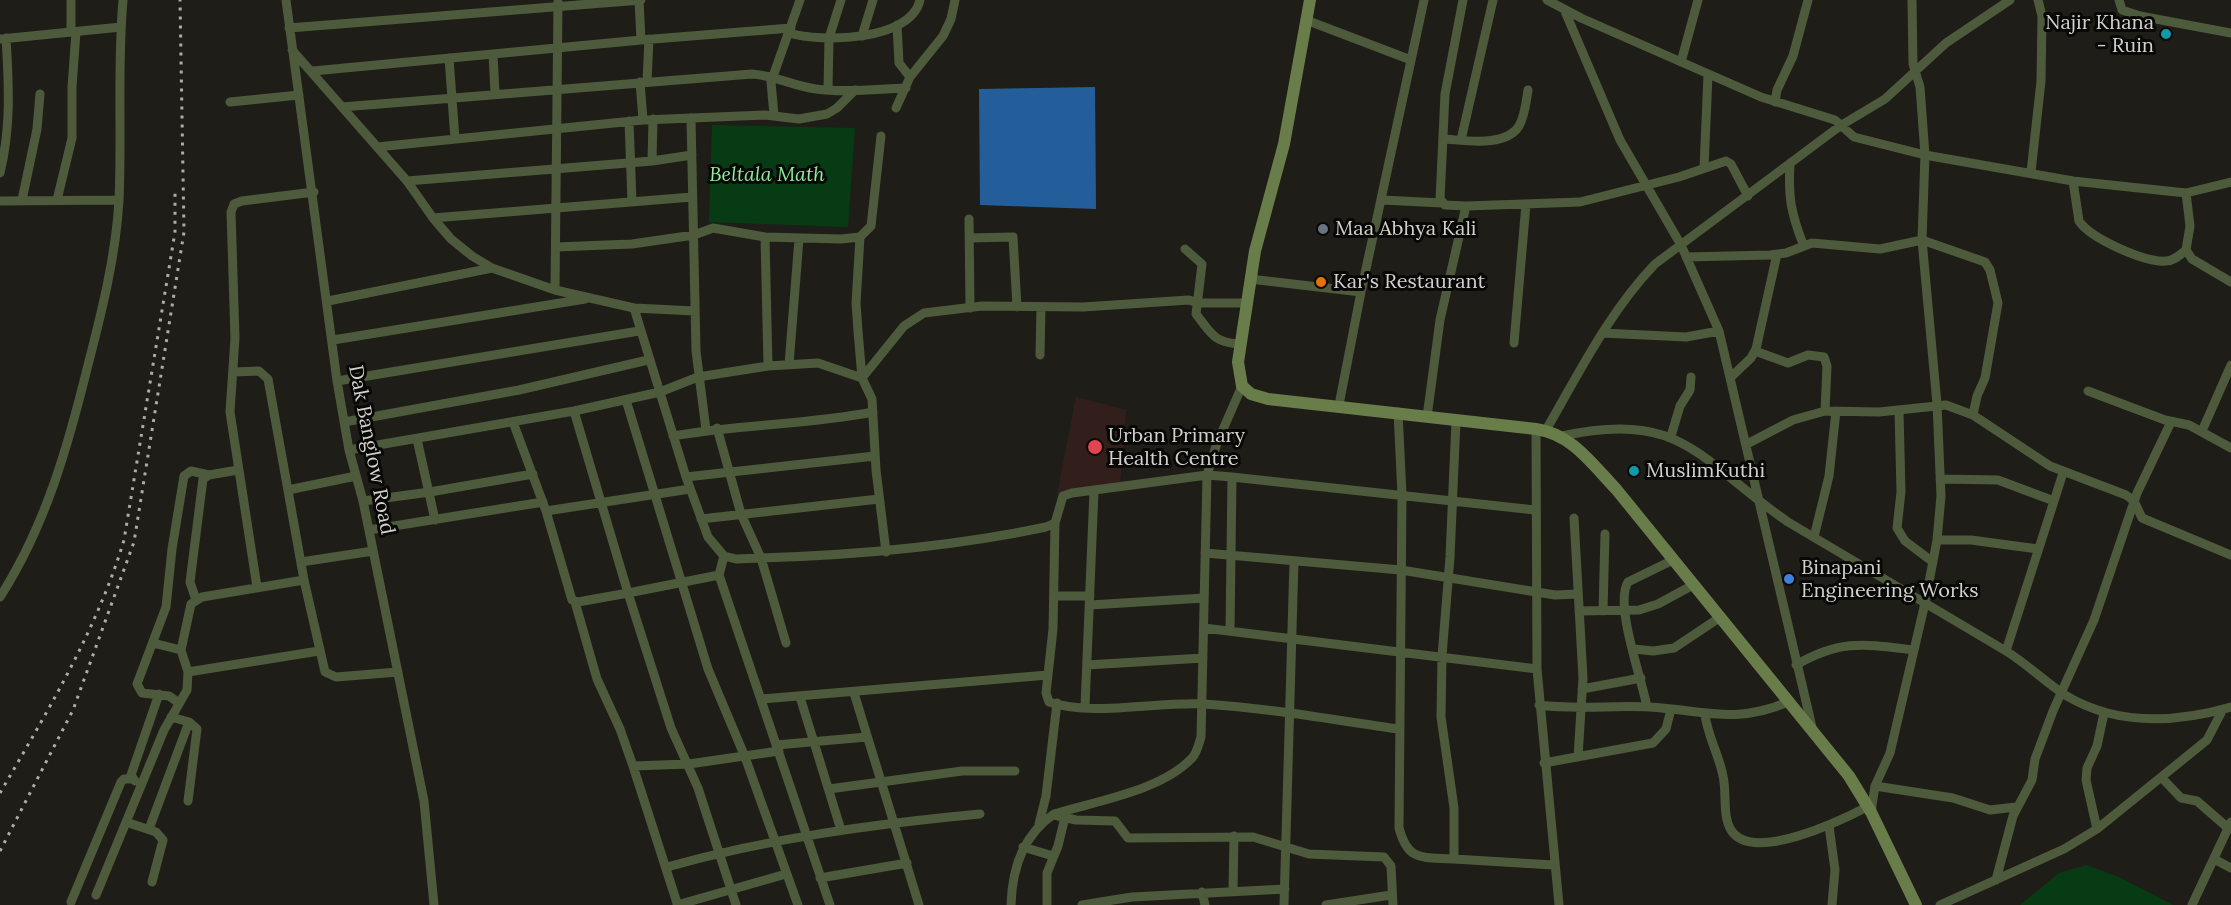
<!DOCTYPE html>
<html>
<head>
<meta charset="utf-8">
<style>
	body { margin:0 }
	canvas { display:block; background:#1f1d17 }
</style>
</head>
<body>
<canvas width="2231" height="905"></canvas>
<script>
const context = document.querySelector('canvas').getContext('2d');
context.lineJoin = 'round';
function fill(path, color) { context.fillStyle = color; context.fill(path, 'evenodd'); }
function stroke(path, color, width, dash) { context.strokeStyle = color; context.lineWidth = width; context.lineCap = dash ? 'butt' : 'round'; context.setLineDash(dash || []); context.stroke(path); }
function label(font, color, halo, rows, align = 'center') {
  context.font = font + ' Lora,serif'; context.lineWidth = 6; context.setLineDash([]); context.textBaseline = 'middle'; context.strokeStyle = halo; context.fillStyle = color; for (const [text, x, y, turn = 0] of rows) {
    context.save(); context.translate(x, y); context.rotate((+turn || 0) * Math.PI / 180); context.textAlign = isNaN(turn) ? turn : align; if (halo) context.strokeText(text, 0, 0); context.fillText(text, 0, 0); context.restore();
  }
}
fill(new Path2D(`
	M1076,397l50,13 -6,74 -63,11z`), '#321f1c');
fill(new Path2D(`
	M712,125l143,3 -7,99 -139,-5z
	M2086,865l33,12 54,28h-153l39,-32z`), '#073b14');
fill(new Path2D(`
	M1095,87l1,122 -116,-4 -1,-116z`), '#245e9a');
stroke(new Path2D(`
	M286,0l51,381 12,69 14,51 61,300 10,104
	M639,0l2,40
	M1547,0l34,18 180,79 74,23 19,17 71,18 148,26 113,12 45,-11
	M2119,0l3,10 18,6 91,17
	M1564,9l56,131 61,105 38,86 93,396
	M1306,20l105,40
	M897,25l2,38 11,14
	M289,28l352,-28
	M71,32v-32
	M789,33c32,10 122,8 131,-33
	M862,36l11,-36
	M1,39l120,-12
	M292,50l115,131 26,37 18,21 21,17 20,12 63,22 79,18 52,169 22,60 16,19 12,3 25,-1 25,85
	M493,54l2,39
	M449,58l6,81
	M1681,62l17,-62
	M313,71l328,-31 150,-12
	M647,81l2,-42
	M640,82l3,38
	M828,90l1,-52 12,-38
	M230,102l69,-7
	M1775,102l2,-12 16,-34 15,-56
	M342,107l410,-33c25,2 41,12 64,15 29,4 61,0 90,-1
	M896,108l14,-31 33,-41 8,-17 4,-19
	M774,115l-3,-33 29,-82
	M691,118l5,233 10,79
	M629,121l3,81
	M1443,139c21,1 62,9 76,-13 6,-10 7,-24 9,-36
	M1461,140l32,-140
	M377,147l266,-27 122,-5 34,4 28,-5 10,-6 18,-18
	M652,161l1,-42
	M1790,163c-2,34 1,50 13,81
	M1704,168l4,-93
	M2031,172l10,-91 1,-65 -4,-16
	M0,173c11,-45 9,-88 6,-135
	M407,181l245,-20 40,-6
	M2073,181l6,40c11,17 66,42 87,40 8,0 14,-6 20,-11
	M2186,193l4,33 -4,24 6,9 39,23
	M22,200l15,-71 3,-35
	M57,200l15,-62v-51l4,-55
	M1382,200l60,3
	M0,201l119,-1
	M1466,206l114,-4 99,-25 47,-16 5,3 17,32
	M433,218l259,-21
	M969,219l1,89
	M765,237l3,129
	M860,237l-4,66 2,28 4,47 10,21 4,71 10,82
	M969,238l44,-1 4,70
	M556,247l76,-3 62,-9 19,-7 52,9 76,2 19,-2 11,-11 10,-90
	M1185,249l17,15 -6,50c15,19 18,29 44,30
	M1686,257l84,-2 16,-2 26,-10 68,6 42,-9 63,22 5,8 8,33 -13,75 -8,18 -4,19
	M1250,279l111,13 -22,113
	M555,290l3,-288
	M1361,292l63,-292
	M328,301l164,-33
	M634,308l61,3
	M1602,333l84,4 33,-6
	M333,340l252,-41
	M1514,343l12,-139
	M1755,351l33,12 20,-8 16,2 3,9 -2,45
	M1040,355l1,-48
	M789,364l10,-125
	M233,372l26,-1 9,8 36,201 21,92 11,5 62,-5
	M1731,377l20,-19 5,-9 21,-95
	M337,381l302,-50
	M2088,391l77,29 24,5 42,23
	M626,400l82,269 37,88 53,148
	M1899,411l2,81 -4,36 8,13 28,21
	M1398,412l4,83 -3,333c9,34 23,29 55,31v-51l-13,-91 1,-61 8,-99 6,-136
	M1427,417l13,-97 26,-114 -21,-1 -5,-6 5,-105 18,-94
	M344,422l175,-32 129,-30
	M513,422l33,89 26,89 6,2 50,-9 -54,-182
	M717,428l24,86 20,44c97,-3 191,-11 285,-31l9,-4 8,-27 9,-3 135,-18 10,-32 25,-57
	M1536,429l1,240 22,236
	M1546,430c33,-57 63,-118 109,-166l185,-138 45,-27 61,-56 64,-43
	M2202,431l29,-66
	M673,436c67,-12 134,-11 200,-24
	M1562,436c121,-27 137,25 226,86l218,129c21,13 39,31 59,44 51,31 110,28 166,12
	M1671,436l9,-30 10,-16 1,-13
	M417,439l18,81
	M1747,444l46,-24 32,-9 54,1 67,-7 27,10 77,51 76,29 8,6 8,17 89,37
	M349,450l225,-39 86,-19 38,-15 70,-11 50,-3 44,15 42,-52 20,-13 58,-7 101,1 106,-7 9,3h49
	M686,477l189,-21
	M1232,477l303,33
	M1940,479l58,1 56,21
	M288,490l68,-14
	M363,501l67,-9 103,-18
	M546,511l144,-22
	M1574,518l9,160 -5,79
	M701,519l178,-20
	M1055,523l-2,106 -7,64 3,9c43,15 110,-1 155,2 65,4 130,16 195,25
	M369,530l174,-28
	M1814,537l15,-61 7,-65
	M1937,540h34l67,9
	M1205,553l196,17 154,25 22,-1
	M724,556l-5,19 111,330
	M301,562l72,-11
	M719,575l-91,18 43,135 27,60 38,117
	M257,587l-27,-175 5,-74 -4,-126 3,-8 8,-3 72,-9
	M1054,596h36
	M0,597c46,-72 68,-151 88,-232 14,-54 28,-110 31,-165 3,-67 -2,-133 4,-200
	M196,600l-6,-18 13,-103 6,-4 29,-5
	M575,602l22,77 23,50 13,37 44,137
	M1090,605l114,-7
	M1579,611l60,-1 19,-6 35,-19
	M1603,611l2,-77
	M1204,628l333,41
	M153,643l28,7
	M1634,649l19,2 21,-3 45,-30
	M2006,651l57,-178
	M1087,665l116,-7
	M1796,665c45,-26 68,-21 118,-15
	M188,672l131,-21
	M1582,689l59,-11
	M854,693l65,212
	M800,697l41,133
	M762,699l286,-24
	M179,703l-10,-7 -27,-3 -5,-9 29,-77 6,-58 12,-73 7,-5 18,4
	M1539,705c37,5 73,0 110,2 54,3 85,18 139,-5
	M1085,706l9,-215
	M1647,707c-5,-28 -33,-103 -19,-125l45,-22
	M1705,715c3,22 14,40 18,61 4,16 -1,40 8,54 21,34 111,-10 136,-23
	M171,717l18,5 8,7 -9,72
	M776,745l91,-8
	M1544,763l109,-20 13,-14 5,-20
	M633,766l56,-2 90,-13
	M2162,778l19,20 16,3 31,27
	M135,781l-4,-6 28,-81
	M1875,786l15,-33 35,-150 12,-63 4,-44 -4,-92 -15,-164 3,-85 -5,-68 -7,-23 -1,-64
	M829,789l133,-18h53
	M1871,812l4,-26 78,12 37,12 26,-3
	M1054,815l22,5 39,1 13,17 125,-1 56,17 75,3 7,9 2,39
	M126,822l30,10 7,8 -11,42
	M1039,824l7,-28 11,-93
	M1829,826l6,44 -3,35
	M149,829l40,-107
	M2097,829l-11,-49 1,-12 10,-22 7,-33
	M1023,847l30,9
	M1454,859l99,6
	M2214,859l17,9
	M667,867c103,-29 207,-43 313,-53
	M820,878l87,-15
	M1996,880l17,-64 19,-36 3,-21 18,-48 41,-91 43,-127 34,-71
	M1233,890l1,-54
	M1202,892l3,13
	M96,895l68,-165 23,-40 1,-18 -7,-22 10,-46 11,-7 102,-17
	M71,902l50,-120 3,-3h8
	M677,905l109,-31
	M1011,905c1,-36 12,-70 43,-91 42,-13 107,-23 138,-56 5,-5 7,-15 9,-21l6,-262 25,2 -2,154
	M1047,905v-32l11,-27 7,-29
	M1082,905l50,-8 153,-8
	M1284,905l10,-344
	M1326,905l65,-10
	M1940,905l124,-56 33,-20 110,-89 16,-31
	M2192,905l39,-83`), '#4d5a3b', 9);
stroke(new Path2D(`
	M1310,0l-26,144 -29,107 -17,111 4,24 9,8 17,5 268,30c36,5 56,35 80,60l233,287 22,36 45,93`), '#687d4a', 12);
stroke(new Path2D(`
	M0,793c47,-81 97,-163 124,-253l51,-308v-41
	M0,851l73,-141 61,-168 50,-310 -4,-232`), '#adaca7', 3, [3, 6]);
for (const [x, y, r, color] of [
	[2166,34,6,"#0f9aa8"],
	[1323,229,6,"#6b7280"],
	[1321,282,6,"#e8710a"],
	[1095,447,8,"#e0444e"],
	[1634,471,6,"#0f9aa8"],
	[1789,579,6,"#3f7fe0"]
]) { const dot = new Path2D(); dot.arc(x, y, r, 0, 2 * Math.PI); context.fillStyle = color; context.fill(dot); stroke(dot, '#080806', 2); }
label('20px', '#d2d1cd', '#080806', [
	["Najir Khana",2154,23,"right"],
	["- Ruin",2154,46,"right"],
	["Maa Abhya Kali",1335,229],
	["Kar's Restaurant",1333,282],
	["Urban Primary",1108,436],
	["Health Centre",1108,459],
	["MuslimKuthi",1646,471],
	["Binapani",1801,568],
	["Engineering Works",1801,591]
], 'left');
label('italic 20px', '#8eec9b', '#080806', [
	["Beltala Math",767,175]
]);
label('20px', '#d2d1cd', '#080806', [
	["Dak Banglow Road",371,450,79]
]);
</script>
</body>
</html>
